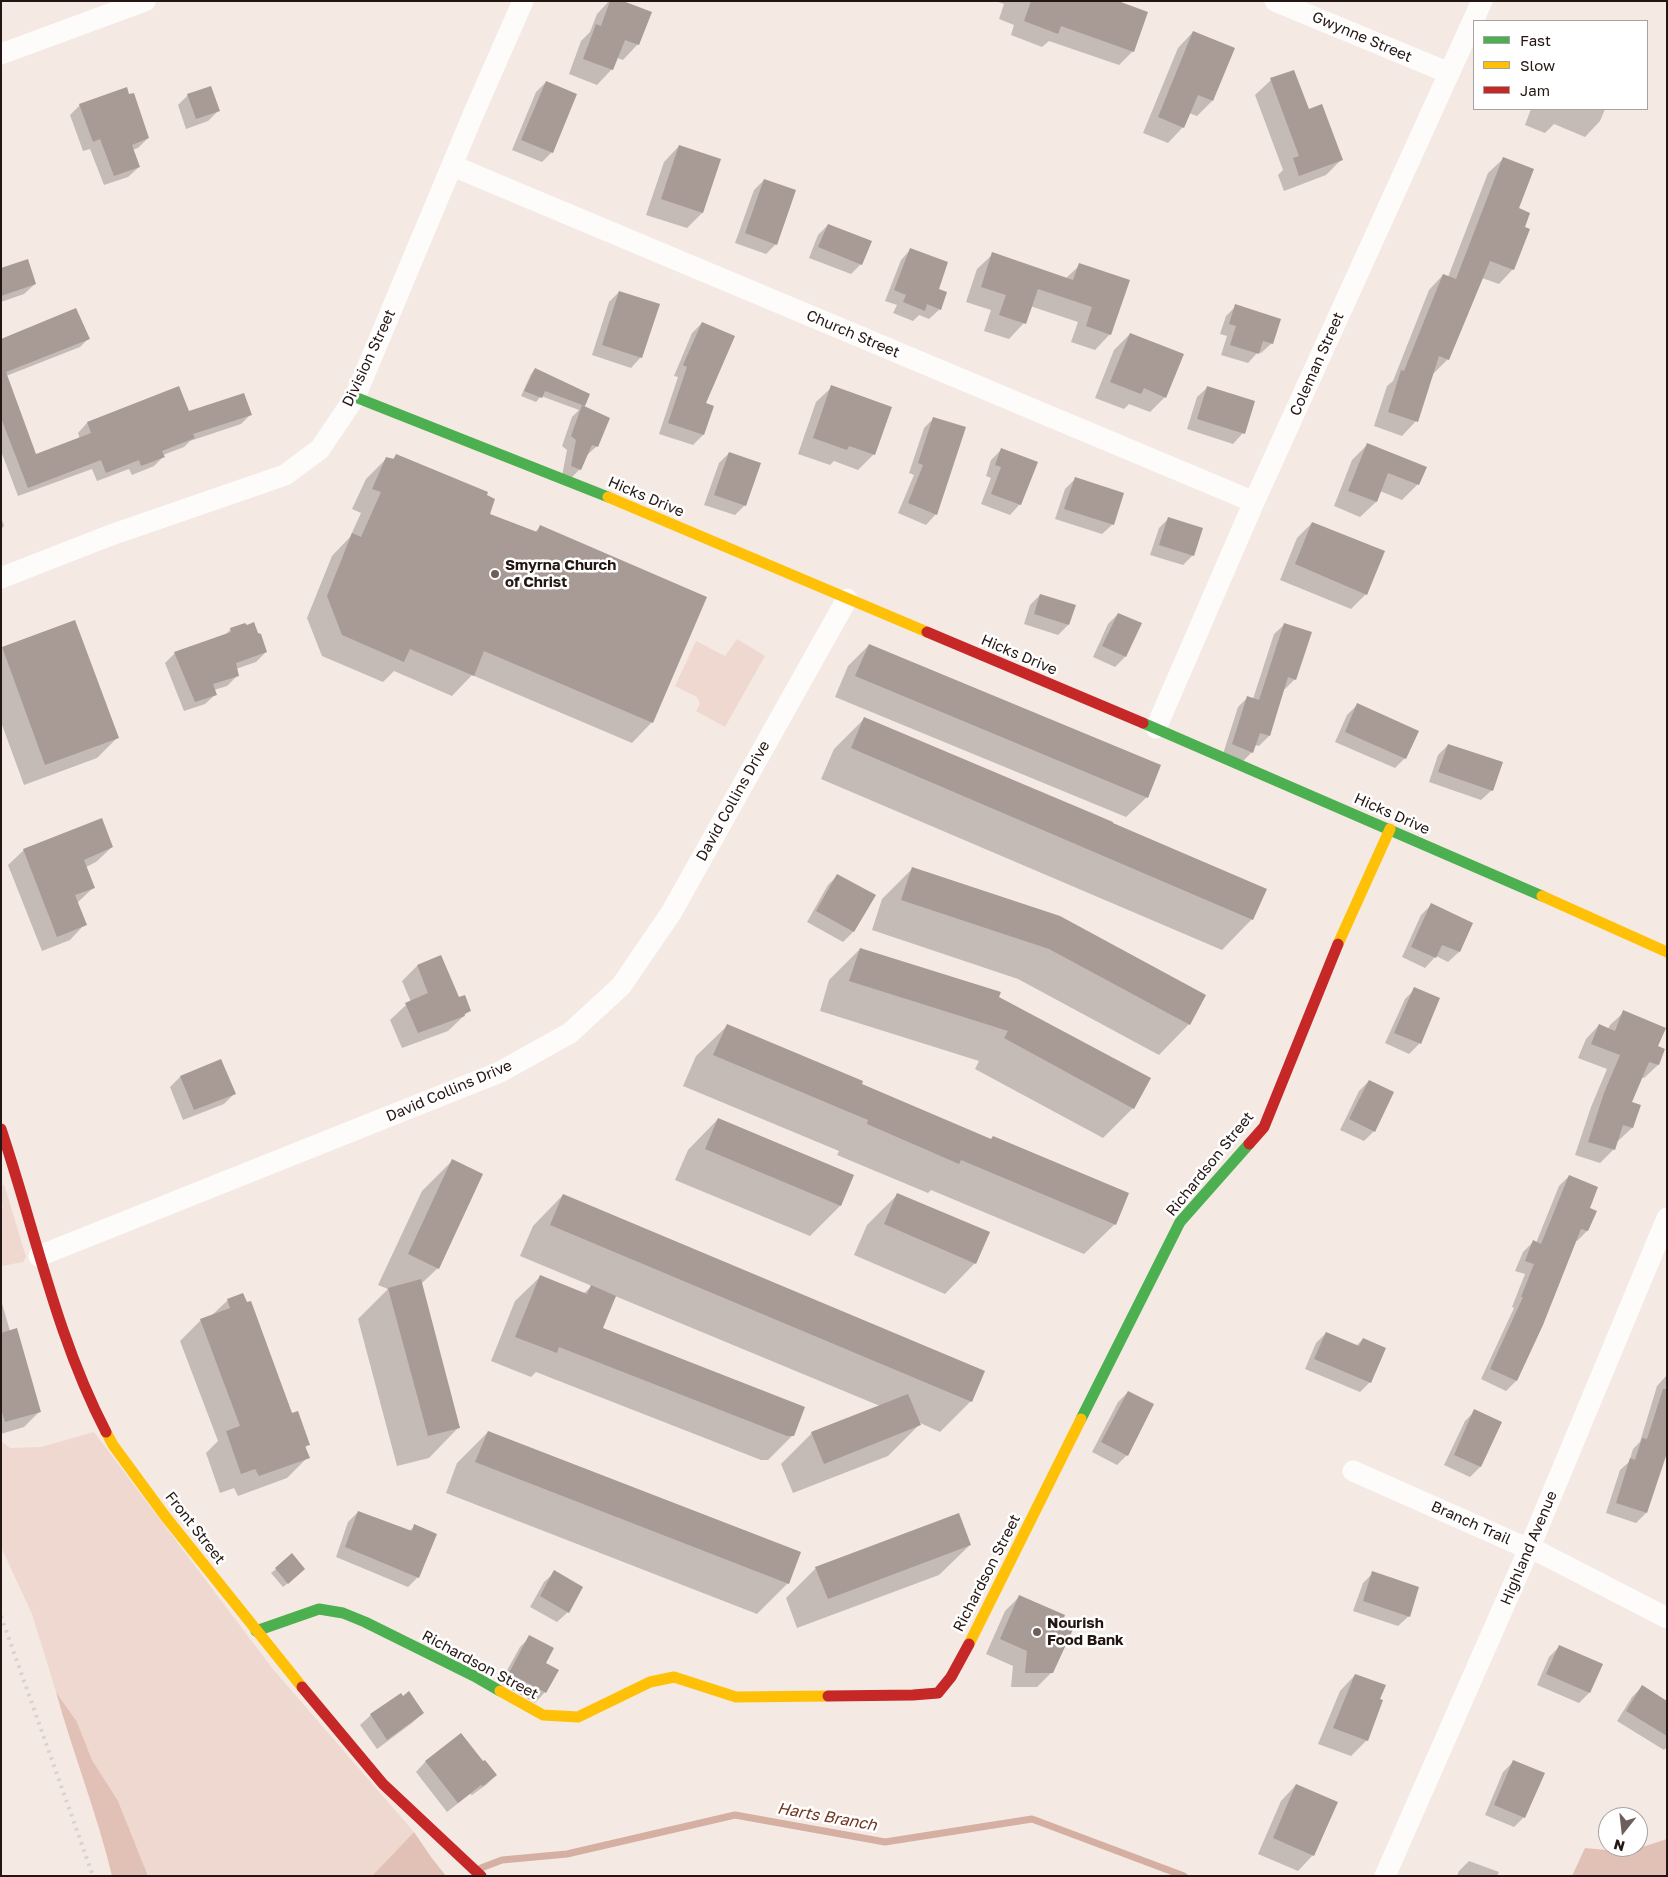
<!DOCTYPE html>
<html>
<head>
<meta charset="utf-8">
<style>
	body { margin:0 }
	#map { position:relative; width:1668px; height:1877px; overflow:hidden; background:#f5e9e4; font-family:"Golos Text",sans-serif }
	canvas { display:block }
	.frame { position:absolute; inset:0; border:2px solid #241713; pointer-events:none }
	.legend { position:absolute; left:1473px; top:20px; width:175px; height:90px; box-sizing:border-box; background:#fff; border:1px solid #a7a2a1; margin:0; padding:6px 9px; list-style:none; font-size:15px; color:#241713 }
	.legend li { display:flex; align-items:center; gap:10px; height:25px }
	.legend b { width:25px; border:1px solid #a7a2a1 }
	.north { position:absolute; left:1598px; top:1807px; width:50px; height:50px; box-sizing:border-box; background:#fff; border:1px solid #a7a2a1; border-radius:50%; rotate:196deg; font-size:14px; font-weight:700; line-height:20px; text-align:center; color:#241713 }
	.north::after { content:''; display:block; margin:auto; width:18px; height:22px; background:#6d605c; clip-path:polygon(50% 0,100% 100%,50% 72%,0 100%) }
</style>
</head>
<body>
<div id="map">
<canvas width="1668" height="1877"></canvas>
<div class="frame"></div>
<ul class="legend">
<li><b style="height:6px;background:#4caf50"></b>Fast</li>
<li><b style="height:6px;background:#ffc107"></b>Slow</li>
<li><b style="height:6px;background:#c62828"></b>Jam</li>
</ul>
<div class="north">N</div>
</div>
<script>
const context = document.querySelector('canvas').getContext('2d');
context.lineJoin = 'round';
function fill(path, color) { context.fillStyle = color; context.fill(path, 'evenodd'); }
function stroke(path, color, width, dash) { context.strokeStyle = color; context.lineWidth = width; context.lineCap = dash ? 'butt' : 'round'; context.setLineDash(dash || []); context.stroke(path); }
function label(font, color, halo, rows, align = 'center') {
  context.font = font + ' "Golos Text",sans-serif'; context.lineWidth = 5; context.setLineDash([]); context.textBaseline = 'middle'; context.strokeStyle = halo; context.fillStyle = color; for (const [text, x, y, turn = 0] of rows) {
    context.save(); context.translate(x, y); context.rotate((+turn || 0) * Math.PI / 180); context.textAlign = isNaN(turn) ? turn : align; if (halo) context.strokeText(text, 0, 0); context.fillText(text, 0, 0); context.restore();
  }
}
fill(new Path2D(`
	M737,639l28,17 -40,71 -29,-16 4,-7 -3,-7 -22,-11 21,-45 29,15z
	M4,1184l22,73 -3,5 -22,4v-58l2,-1 -2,-6v-14z
	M94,1432l178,236 142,164 -42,44h-224l-30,-75 -26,-41 -15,-38 -21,-30 -24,-78 -31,-67v-106l9,7 31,-1z`), '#efd8d0');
fill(new Path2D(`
	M56,1692l21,30 15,38 26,41 30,75h-36c-15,-63 -39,-122 -56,-184z
	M414,1832l17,25 15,19h-74z
	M1667,1839v37h-95l13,-28 42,4z`), '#e1c0b5');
fill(new Path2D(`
	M609,1h11l18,43 -15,16 -6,-2 -5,11 -15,16 -28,-11 12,-33 9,-9 7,-18z
	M995,1h119l19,50 -14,14 -70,-24 -7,6 -31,-12 3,-10 -15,-6 5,-15z
	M1193,32l19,69 -15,15 -8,-3 -6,14 -15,16 -25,-10 35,-85z
	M1271,80l71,79 -16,16 -42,16 -6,-16 5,-5 -28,-75z
	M546,82l6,70 -10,10 -30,-12 24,-58z
	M188,95l30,16 -10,10 -22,8 -8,-24z
	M80,105l68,33 -10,10 -6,2 7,17 -11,10 -24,8 -14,-36 -7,2 -13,-36z
	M1531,109h74l-5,12 -15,16 -31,-13 -9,9 -20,-8z
	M679,146l23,67 -15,15 -41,-13 18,-53z
	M1503,159l14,50 -4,60 -14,15 -17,-6 -34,81 -15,15 -17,47 -14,15 -28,-10 13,-40 6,-5 36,-91 14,-15 5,2 40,-104z
	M764,180l12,64 -10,10 -31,-11 19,-53z
	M828,225l33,39 -10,10 -42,-16 9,-23z
	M911,249l26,40 3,20 -11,10 -10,-4 -6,6 -20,-8 4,-8 -12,-4 16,-41z
	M993,254l72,25 15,-14 30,69 -15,16 -24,-8 7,-20 -48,-16 -6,17 -15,16 -25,-8 7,-21 -25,-8 11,-33z
	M1,270l34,14 -11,10 -23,8z
	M619,292l22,65 -10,11 -39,-13 17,-53z
	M1236,306l36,37 -11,10 -3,-1 -10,11 -27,-8 6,-19 -7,-2 6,-18z
	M702,323l2,81 -1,31 -10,10 -34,-11 19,-57 -4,-1 18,-43z
	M1130,334l35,63 -15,15 -21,-8 -5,5 -29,-11 19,-48z
	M89,338l-9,9 -79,31v-38z
	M535,369l49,36 -1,2 14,39 -11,10 -6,13 -10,10 -8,-3 5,-26 -5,-4 10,-29 7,-7 -38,-14 -5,6 -15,-6 10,-22z
	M832,387l42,67 -16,16 -24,-9 -4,4 -32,-11 18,-52z
	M1208,387l35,46 -10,11 -46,-15 10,-32z
	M178,388l10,25 62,2 -9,9 -51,17 -6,6 -21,8v2l-9,9 -22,9 -3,-6 -32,12 -5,-12 -74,27 -17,-45v-42l34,47 45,-17 -2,-6 9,-10z
	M934,418l2,96 -10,11 -28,-12 16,-38 -5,-2 15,-45z
	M1368,444l50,40 -16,16 -22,-9 -4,11 -16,15 -26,-11 18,-46z
	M1001,450l19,54 -10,11 -29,-11 10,-26 -5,-2 5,-16z
	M729,453l16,52 -10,10 -31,-10 15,-42z
	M396,455l93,59 46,18 5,-5 112,195 -20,21 -160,-68 -20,21 -58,-25 -11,11 -61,-26 -15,-38 25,-62 18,-19 11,-24 -9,-4 14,-30 21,-21 5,2z
	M1075,479l38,45 -11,10 -47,-15 10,-30z
	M1,517l3,9 -3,3z
	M1169,518l24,37 -10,10 -33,-10 9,-27z
	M1312,523l54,71 -15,15 -71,-29 17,-42z
	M1040,595l28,30 -10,10 -34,-11 6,-19z
	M1118,614l7,43 -10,10 -22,-10 15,-33z
	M74,621l43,117 -20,20 -73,27 -23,-63v-73z
	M1285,624l10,55 -10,10h-2l-14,47 -10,10 -4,-1 -3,7 -10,10 -19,-8 15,-47 10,-10 5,2 21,-65z
	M231,629l35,23 -10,10 -20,7 2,6 -11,11 -13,4 2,4 -11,10 -21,7 -19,-48 10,-10 50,-18z
	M869,645l278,152 -21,20 -291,-120 13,-31z
	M1357,705l48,53 -10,10 -60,-26 12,-27z
	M865,718l387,201 -30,31 -401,-171 13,-30z
	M1448,745l44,45 -11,10 -52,-18 9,-27z
	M112,847l-16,15 -10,5 8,20 -17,16 8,21 -15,16 -28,11 -34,-86 16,-15z
	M912,869l277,155 -30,31 -141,-76 -146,-49 10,-31z
	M838,875l36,20 -21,37 -10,10 -36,-20 21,-37z
	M1431,905l41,18 -13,29 -11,10 -12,-6 -11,12 -23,-11 19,-42z
	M860,949l138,49 135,110 -30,30 -128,-69 4,-8 -159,-50 9,-31z
	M417,966l42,33 11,11 -22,21 -46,17 -12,-28 16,-15 5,-3 -9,-21z
	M1415,989l24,10 -20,45 -10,10 -24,-11 20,-44z
	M1624,1012l33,35 7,3 -6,15 -14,13 -3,-1 -10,26 8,3 -7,22 -14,13h-1l-4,9 -13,13 -25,-8 16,-48 16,-38 -29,-11 8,-19 13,-14 9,4 2,-4z
	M727,1026l263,114 125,84 -31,30 -153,-64 -3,3 -91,-38 2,-4 -156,-65 13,-30z
	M221,1060l13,34 -10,10 -41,16 -13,-33 10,-10z
	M1369,1081l5,50 -10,10 -24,-11 19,-39z
	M718,1119l135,57 -13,30 -30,30 -135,-56 13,-30z
	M452,1161l-14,107 -17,16 38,143 -30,31 -32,8 -39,-147 30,-30 -10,-4 44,-94z
	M1569,1176l19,33 -1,22 -10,10 -2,-1 -33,84 -26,57 -10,10 -25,-12 33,-71 -2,-1 13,-33 -10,-3 8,-19 10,-10 3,1 23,-57z
	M898,1194l77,69 -30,31 -91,-39 13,-30z
	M563,1195l408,206 -31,31 -22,-10 1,3 -31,31 -95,37 -12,-29 31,-31 68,-27 -265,-110 -13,33 191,106 -25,25h-7l-225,-88 -5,5 -40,-16 24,-60 25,-24 43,17 9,-8 -72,-30 13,-30z
	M1,1300l9,31 30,80 -16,16 -23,7z
	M228,1300l81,144 -5,5 4,8 -21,21 -49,18 -4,-8 -14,5 -14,-40 12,-12 -38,-100 21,-21 10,-4z
	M1326,1333l30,13 7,-7 7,43 -10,10 -55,-23 11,-26z
	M1667,1375v74l-21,64 -10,10 -30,-10 14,-43 9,-8 4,-13 7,-7 17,-56z
	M1128,1392l-1,63 -10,10 -25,-13 26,-50z
	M1475,1411l25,11 -20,45 -10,10 -26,-12 21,-44z
	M488,1432l300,151 -31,31 -311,-121 11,-30z
	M358,1512l51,19 6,-5 3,51 -10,10 -72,-30 12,-35z
	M970,1545l-31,30 -142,53 -11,-30 30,-30z
	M276,1569l23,5 -16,13 -12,-14z
	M555,1572l13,40 -11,10 -27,-15 14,-25z
	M1373,1573l36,43 -11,10 -45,-15 10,-28z
	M1020,1596l32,76 -15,15h-26l2,-21 -27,-12 19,-43z
	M530,1637l14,26 13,7 -12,22 -10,11 -35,-20 20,-36z
	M1559,1647l30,46 -10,10 -42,-18 12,-28z
	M1355,1675l26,26 -15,40 -15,15 -33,-12 22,-53z
	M1642,1687l25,15v45l-3,3 -47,-29 15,-24z
	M401,1695l22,18 -11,10 -35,26 -17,-24 11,-10z
	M426,1761l57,2 13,12 -10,10 -14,10 -2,-1 -23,18 -31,-40z
	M1513,1762l11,55 -10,10 -29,-12 18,-43z
	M1296,1785l17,70 -15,16 -40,-17 23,-53z
	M1469,1861l30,11 -2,4h-40l2,-5z`), '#0003');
stroke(new Path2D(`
	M481,1868l21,-8 65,-6 168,-39 150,27 147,-23 152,57`), '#d4afa2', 7);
fill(new Path2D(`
	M610,1h13l29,11 -13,33 -14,-5 -12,30 -30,-11 13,-35 5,2z
	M1031,1h87l30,11 -14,40 -73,-26 -3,8 -34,-13z
	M1193,31l42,17 -22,53 -15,-6 -14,33 -26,-11z
	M1294,70l15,39 13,-5 21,56 -44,16 -6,-18 6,-2 -29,-78z
	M546,81l31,13 -24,59 -32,-13z
	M211,86l9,25 -24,8 -9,-25z
	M127,87l2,7 5,-1 15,45 -17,7 8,22 -26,9 -14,-37 -7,3 -14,-38z
	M679,145l42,14 -18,54 -42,-14z
	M1503,157l31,12 -15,39 11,5 -5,14 5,2 -16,41 -24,-9 -41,99 -10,-4 -21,66 -30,-10 13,-42 3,1 39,-97 13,5z
	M764,179l32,11 -19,55 -32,-12z
	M828,224l44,17 -10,24 -44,-18z
	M910,248l38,14 -9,27 8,3 -6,18 -14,-6 -2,7 -22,-9 3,-7 -12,-5z
	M992,252l81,28 6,-17 51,17 -19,55 -25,-9 6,-19 -54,-18 -12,35 -27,-9 7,-20 -25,-8z
	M28,259l8,25 -35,12v-28z
	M619,291l41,13 -18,54 -40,-13z
	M1235,304l46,15 -8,25 -10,-3 -4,13 -29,-9 6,-19 -7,-2z
	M76,308l14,31 -84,33 30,82 55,-21 -4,-11 92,-36 10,25 55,-18 8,22 -59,19 2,4 -33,13 3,6 -24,9 -2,-6 -33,13 -5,-13 -73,28 -27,-70v-79z
	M702,322l33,14 -29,67 8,3 -10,29 -36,-12 19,-56 -4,-2z
	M1130,333l54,21 -18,44 -22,-10 -3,6 -31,-12z
	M535,368l55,26 -5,12 -40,-15 -3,7 -18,-7z
	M831,385l61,22 -17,48 -26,-9 -2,4 -34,-12z
	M1207,386l48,15 -10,33 -48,-15z
	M582,405l28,13 -12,29 -6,-2 -11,25 -10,-4 5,-26 -5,-4z
	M933,417l33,10 -29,88 -29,-12 15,-38 -5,-2z
	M1367,443l60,24 -8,18 -31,-12 -11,29 -29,-11z
	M1001,448l37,14 -17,43 -30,-11 10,-27 -6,-2z
	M729,452l32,11 -15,43 -32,-11z
	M396,454l92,38 -1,3 8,4 -5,15 47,18 3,-7 167,72 -54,126 -169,-72 -10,25 -64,-27 -6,13 -62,-27 -15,-39 25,-63 9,4 20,-45 -9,-3 14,-32 8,2z
	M1075,477l49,16 -10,32 -50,-16z
	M1168,517l35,11 -9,28 -35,-11z
	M1312,522l73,29 -18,44 -72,-31z
	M1040,594l36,11 -7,20 -35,-11z
	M1118,613l24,10 -16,34 -24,-11z
	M75,620l44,118 -74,27 -43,-118z
	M254,622l4,11 3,1 6,18 -31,11 3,13 -26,8 4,11 -22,7 -21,-50 57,-20 -1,-4 15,-5 2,2z
	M1284,623l28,9 -16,48 -8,-3 -18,59 -10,-3 -7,20 -21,-9 15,-48 12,4z
	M869,644l292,121 -13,33 -293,-122z
	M1357,703l62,28 -13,28 -61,-27z
	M864,717l249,105v1l154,66 -14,31 -402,-172z
	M1448,744l55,18 -10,29 -55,-19z
	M102,818l11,29 -29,13 11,28 -20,7 12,30 -30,12 -34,-88z
	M912,867l148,49 146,79 -16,30 -141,-76 -148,-49z
	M837,874l39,21 -22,37 -38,-21z
	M1431,903l42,20 -13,29 -18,-7 -6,13 -25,-11z
	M860,948l141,44 -2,5 152,81 -17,31 -130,-71 4,-7 -159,-50z
	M441,955l18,42 6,-2 6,16 -7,3 1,2 -47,17 -13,-30 23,-10 -11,-28z
	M1414,987l26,11 -19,46 -27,-11z
	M1623,1010l43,18 -8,18 7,3 -6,16 -10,-3 -17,40 9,3 -8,23 -10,-3 -8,25 -27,-8 16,-49 16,-38 -29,-11 8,-20 16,7z
	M727,1024l136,57 -1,3 129,55 2,-3 136,57 -13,32 -155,-65 -2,4 -92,-40 1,-4 -155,-65z
	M221,1059l15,35 -42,16 -14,-34z
	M1369,1080l25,12 -19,40 -26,-13z
	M718,1118l136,57 -13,31 -136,-57z
	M452,1159l31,15 -44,95 -31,-15z
	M1569,1175l29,12 -8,21 7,3 -9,20 -7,-2 -38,96 -26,56 -27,-12 33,-72h-2l13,-33 -9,-3 8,-21 8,4z
	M897,1193l93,39 -14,32 -92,-40z
	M563,1194l422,177 -13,31 -422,-177z
	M540,1275l47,19 4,-9 25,11 -13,32 202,79 -11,29h-7l-228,-89 -2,6 -42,-16z
	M421,1279l39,149 -32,8 -40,-148z
	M243,1293l4,9 4,-1 41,112 6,-2 12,34 -5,1 5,12 -51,18 -4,-7 -14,5 -15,-43 14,-5 -40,-107 30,-11 -3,-9z
	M17,1328l24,84 -36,10 -4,-13v-76z
	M1326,1332l33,14 4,-8 23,10 -15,35 -57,-24z
	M1663,1389h4v64l-20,60 -31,-10 14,-45 5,2 7,-22 5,1z
	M1128,1391l26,13 -26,52 -27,-14z
	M908,1394l13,31 -97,39 -13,-32z
	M1474,1409l28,13 -21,45 -27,-12z
	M488,1431l313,121 -12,32 -314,-122z
	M358,1511l54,20 2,-7 23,10 -18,44 -74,-31z
	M959,1513l12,32 -143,54 -13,-32z
	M292,1553l13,16 -17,15 -13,-16z
	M554,1570l29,17 -14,26 -29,-17z
	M1372,1571l47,16 -9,30 -47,-16z
	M1019,1595l46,20 -2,5 12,5 -22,48h-28l2,-22 -27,-12z
	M529,1635l25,13 -8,15 13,7 -13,23 -37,-20z
	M1559,1645l44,19 -13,29 -44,-19z
	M1355,1674l31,11 -6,14 3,1 -15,41 -35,-13z
	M1642,1685l25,16v35l-41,-25z
	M409,1691l15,22 -37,27 -17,-26 31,-21 2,3z
	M461,1733l22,28 2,-1 12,15 -14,11 -2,-1 -23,18 -33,-42z
	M1513,1760l32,13 -20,45 -31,-13z
	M1296,1784l42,18 -24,54 -41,-18z`), '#a89a95');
stroke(new Path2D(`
	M1275,1l174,72
	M1,54l144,-53
	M453,166l801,336
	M1,578l110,-43 174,-60 35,-26 35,-52 118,-282 50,-114
	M1156,728l98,-226 228,-501
	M39,1256l461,-184 70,-39 51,-47 50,-73 176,-314
	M1353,1471l176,78 12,4 126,65
	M1385,1876l144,-327 138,-331`), '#fefcfb', 21);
stroke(new Path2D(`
	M355,397l253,100
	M1143,723l399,173
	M1081,1419l99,-197 69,-78
	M256,1631l63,-22 24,4 22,9 109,54 26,15`), '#4caf50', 11);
stroke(new Path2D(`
	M608,497l319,135
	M1542,896l125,56
	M1338,944l52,-115
	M106,1432l7,13 52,71 137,171
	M969,1644l112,-225
	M500,1691l43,24 35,2 72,-35 24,-5 62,20 92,-1`), '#ffc107', 11);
stroke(new Path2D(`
	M927,632l216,91
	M1,1129c34,101 55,207 105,303
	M1249,1144l15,-17 74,-183
	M302,1687l81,97 98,92
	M828,1696l85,-1 25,-2 13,-16 18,-33`), '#c62828', 11);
stroke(new Path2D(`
	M1,1616l92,260`), '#d6d3d1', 4, [2.5, 5]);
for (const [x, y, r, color] of [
	[495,574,5,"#6d605c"],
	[1037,1632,5,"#6d605c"]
]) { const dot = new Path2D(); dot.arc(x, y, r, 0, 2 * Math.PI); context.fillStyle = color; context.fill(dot); stroke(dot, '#fff', 2); }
label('15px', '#241713', '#fff', [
	["Gwynne Street",1362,37,23],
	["Church Street",853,334,23],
	["Division Street",369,358,-65],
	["Coleman Street",1317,364,-66],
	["Hicks Drive",646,497,23],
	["Hicks Drive",1019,655,23],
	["David Collins Drive",733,801,-61],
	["Hicks Drive",1392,814,24],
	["David Collins Drive",449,1091,-23],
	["Richardson Street",1210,1164,-51],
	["Branch Trail",1471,1523,24],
	["Front Street",195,1528,52],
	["Highland Avenue",1529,1548,-67],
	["Richardson Street",987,1573,-63],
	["Richardson Street",480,1665,28]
]);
label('bold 15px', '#241713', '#fff', [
	["Smyrna Church",505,565],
	["of Christ",505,582],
	["Nourish",1047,1623],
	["Food Bank",1047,1640]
], 'left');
label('italic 16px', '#72351f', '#fff', [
	["Harts Branch",827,1817,10]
]);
</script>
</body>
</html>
